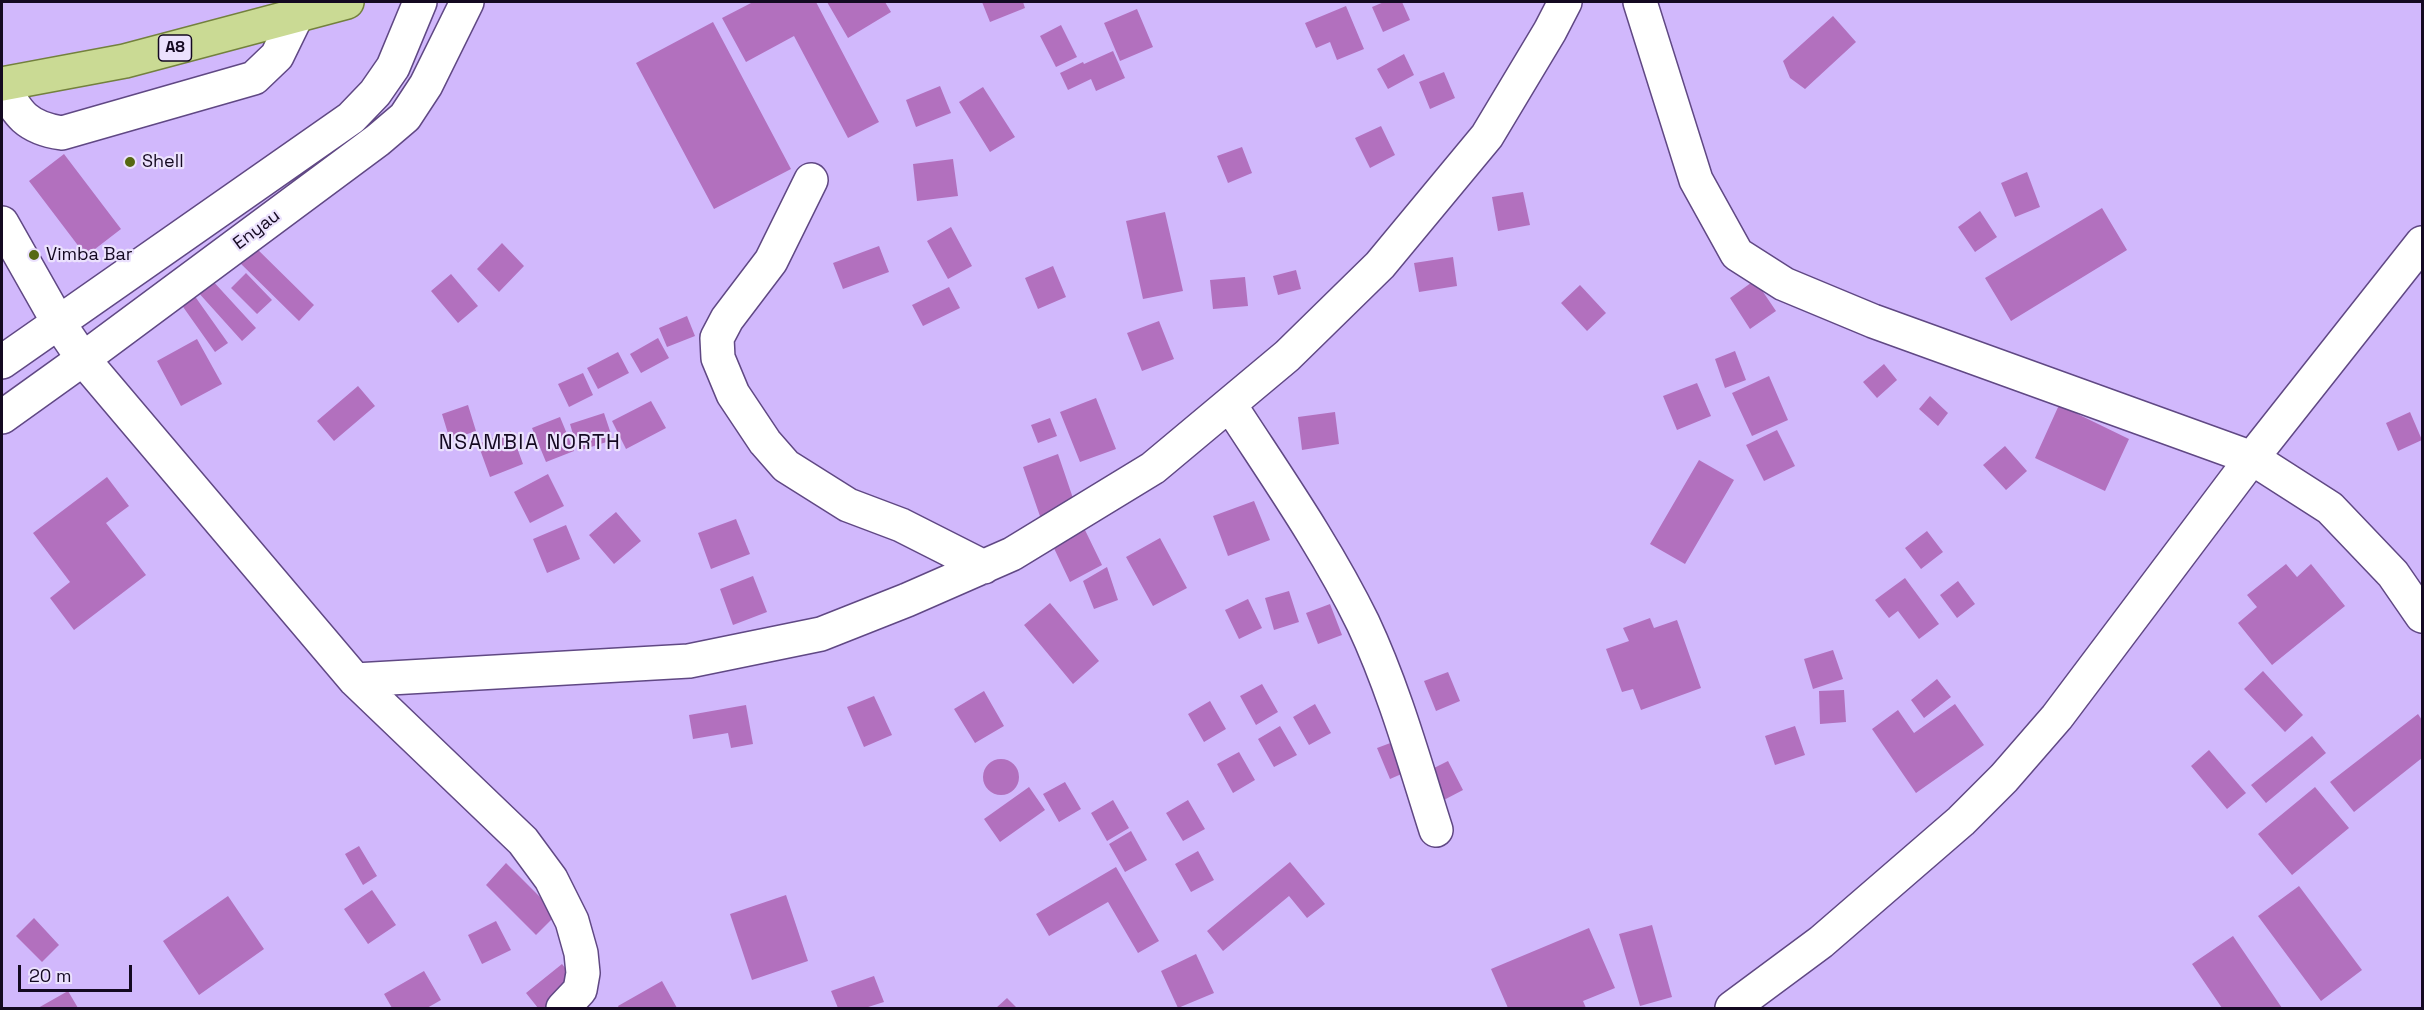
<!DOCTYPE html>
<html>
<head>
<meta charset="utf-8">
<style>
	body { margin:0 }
	#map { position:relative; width:2424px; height:1010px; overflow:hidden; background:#d1b8fc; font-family:"Space Grotesk",sans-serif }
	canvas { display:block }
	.frame { position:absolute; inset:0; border:3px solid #140921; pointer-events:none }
	.scale { position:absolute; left:18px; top:965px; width:114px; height:27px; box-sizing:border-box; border:3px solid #140921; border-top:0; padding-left:8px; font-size:18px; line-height:21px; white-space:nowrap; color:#140921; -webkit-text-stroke:4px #ebe1fd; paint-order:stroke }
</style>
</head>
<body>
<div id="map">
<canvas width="2424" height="1010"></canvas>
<div class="frame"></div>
<div class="scale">20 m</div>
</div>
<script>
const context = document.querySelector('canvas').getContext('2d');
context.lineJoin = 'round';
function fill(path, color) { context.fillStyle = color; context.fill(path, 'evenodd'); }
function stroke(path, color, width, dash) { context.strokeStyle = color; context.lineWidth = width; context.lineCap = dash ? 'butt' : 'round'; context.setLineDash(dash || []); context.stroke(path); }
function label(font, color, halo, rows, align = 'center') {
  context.font = font + ' "Space Grotesk",sans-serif'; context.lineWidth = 4.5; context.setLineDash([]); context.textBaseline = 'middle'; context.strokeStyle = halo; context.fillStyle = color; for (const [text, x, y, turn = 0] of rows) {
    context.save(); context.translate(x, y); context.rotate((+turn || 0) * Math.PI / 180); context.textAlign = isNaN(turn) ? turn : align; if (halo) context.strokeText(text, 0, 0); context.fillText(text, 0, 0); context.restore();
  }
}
fill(new Path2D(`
	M753,2h63l63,120 -31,16 -54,-102 -48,26 -24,-44z
	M827,2h58l6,10 -43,26z
	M982,2h41l2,6 -35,14z
	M1384,2h18l8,18 -27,12 -11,-25z
	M1346,6l18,43 -27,11 -7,-18 -14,6 -11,-25z
	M1137,9l16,38 -33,14 -16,-38z
	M1833,16l23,26 -51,47 -15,-11 -7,-17z
	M713,22l78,147 -77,40 -78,-146z
	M1061,25l16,32 -21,10 -16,-31z
	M1113,51l12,27 -29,13 -5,-12 -23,11 -8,-17 23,-11 1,2z
	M1404,54l10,21 -26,14 -11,-20z
	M1444,72l11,26 -25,11 -11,-27z
	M940,86l11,27 -35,14 -10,-27z
	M983,87l32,50 -25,15 -31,-50z
	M1381,126l14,29 -25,13 -15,-30z
	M1242,147l10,26 -24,10 -11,-27z
	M64,154l57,75 -35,27 -57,-75z
	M953,159l5,37 -41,5 -4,-37z
	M2027,172l13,35 -25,10 -14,-34z
	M1523,192l7,33 -32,6 -6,-34z
	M2102,208l25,42 -116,71 -26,-43z
	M1980,211l17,26 -22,15 -17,-25z
	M1165,212l18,79 -40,8 -17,-78z
	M951,227l21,39 -24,13 -21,-38z
	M250,242l64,63 -15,16 -64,-63z
	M502,243l22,23 -25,26 -22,-23z
	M879,246l10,26 -46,17 -10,-26z
	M1453,257l4,29 -38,6 -5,-29z
	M1053,266l13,31 -28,12 -13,-31z
	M1296,270l5,19 -23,6 -5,-19z
	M246,273l26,27 -15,14 -26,-26z
	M451,274l27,32 -20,17 -27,-32z
	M1245,277l3,29 -35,3 -3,-29z
	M211,279l45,49 -14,13 -45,-50z
	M1755,280l21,31 -26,18 -20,-31z
	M1580,285l26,28 -19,18 -26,-28z
	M949,287l11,21 -37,18 -11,-21z
	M194,295l34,48 -13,9 -34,-48z
	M687,316l8,20 -28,11 -8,-19z
	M1159,321l15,38 -32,12 -15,-38z
	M658,338l11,20 -28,15 -11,-19z
	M197,339l25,45 -41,22 -24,-45z
	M1735,351l11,29 -21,8 -10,-29z
	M618,352l11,21 -31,16 -11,-21z
	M1884,364l13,16 -20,18 -14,-16z
	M583,373l10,22 -24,12 -11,-23z
	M1769,376l19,44 -36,16 -20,-43z
	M1697,383l14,33 -34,14 -14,-34z
	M358,386l17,20 -41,35 -17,-20z
	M1930,396l18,17 -10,13 -19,-17z
	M1096,398l20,51 -36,13 -20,-50z
	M651,401l15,27 -40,21 -14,-28z
	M468,405l8,26 -26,9 -8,-26z
	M2059,405l70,34 -24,52 -70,-33z
	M1335,412l4,32 -37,6 -4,-33z
	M2410,412l12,28 -24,11 -12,-28z
	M604,413l9,27 -35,11 -8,-27z
	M560,417l14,34 -28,11 -14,-34z
	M1050,418l7,18 -19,7 -7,-18z
	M1777,430l18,36 -31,15 -18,-36z
	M511,431l12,33 -33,13 -12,-33z
	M2005,446l22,25 -21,19 -23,-25z
	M1058,454l19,56 -35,12 -19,-55z
	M1699,460l35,20 -49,84 -35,-20z
	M548,474l16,32 -34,17 -16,-31z
	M107,477l22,29 -23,17 40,52 -72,55 -24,-32 20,-16 -37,-49z
	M1254,501l16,39 -42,16 -15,-40z
	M616,512l25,29 -27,23 -25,-29z
	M736,519l14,35 -39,15 -13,-36z
	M566,525l14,34 -33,14 -14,-34z
	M1084,528l18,37 -32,17 -18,-38z
	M1927,531l16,21 -22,17 -16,-21z
	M1160,538l27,50 -34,18 -27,-49z
	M2286,564l11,13 14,-13 34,42 -73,59 -34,-42 19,-16 -10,-12z
	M1107,567l11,33 -24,9 -11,-28z
	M753,576l14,36 -34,13 -13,-36z
	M1905,578l34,46 -20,15 -21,-28 -9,7 -14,-18z
	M1958,581l17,23 -18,14 -17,-23z
	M1289,591l10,31 -25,8 -9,-32z
	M1248,599l14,29 -23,11 -14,-29z
	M1050,603l49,58 -26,23 -49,-59z
	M1330,604l12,31 -24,9 -12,-31z
	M1650,618l4,10 23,-8 24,68 -60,22 -8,-21 -11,3 -16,-43 23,-8 -6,-13z
	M1833,650l10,29 -30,10 -9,-30z
	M2263,671l40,44 -18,17 -41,-43z
	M1448,672l12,29 -24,10 -12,-30z
	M1937,679l14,18 -27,21 -13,-18z
	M1262,684l16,28 -22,13 -16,-29z
	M1844,690l2,32 -26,2 -1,-33z
	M984,691l20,35 -29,17 -21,-34z
	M874,696l18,39 -28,12 -17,-40z
	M1210,701l16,28 -22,13 -16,-28z
	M1315,704l16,29 -22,12 -16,-28z
	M1955,704l29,41 -68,48 -44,-64 26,-19 16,23z
	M746,705l7,39 -22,4 -3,-15 -35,6 -4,-24z
	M2418,714l4,6v38l-68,54 -24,-30z
	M1280,726l17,29 -23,12 -16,-28z
	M1795,726l10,29 -30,10 -10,-29z
	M2312,736l14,17 -60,50 -15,-18z
	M1401,739l12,30 -23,10 -13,-31z
	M2209,750l37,43 -19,16 -36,-43z
	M1239,752l16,28 -22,13 -16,-29z
	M983 777a18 18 0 1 1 36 0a18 18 0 1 1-36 0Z
	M1448,761l15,29 -23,12 -14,-30z
	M1065,782l16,27 -22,13 -16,-28z
	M1029,787l16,23 -45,32 -16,-23z
	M2315,787l34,41 -57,47 -34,-41z
	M1113,800l16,28 -22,13 -16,-28z
	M1188,800l17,29 -22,12 -17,-28z
	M1131,831l16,29 -22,12 -16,-28z
	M359,846l18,30 -14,9 -18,-31z
	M1198,851l16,29 -23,12 -16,-28z
	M1290,862l35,42 -18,14 -18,-22 -66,55 -16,-20z
	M506,863l51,51 -21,21 -50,-50z
	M1116,867l43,74 -21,12 -30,-51 -59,34 -13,-22z
	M2299,886l63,84 -41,31 -63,-85z
	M372,890l24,35 -28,19 -24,-35z
	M786,895l22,66 -56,19 -22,-66z
	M228,896l36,53 -65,46 -36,-54z
	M34,918l25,27 -17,17 -26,-26z
	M496,921l15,29 -29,14 -14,-29z
	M1652,925l20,72 -32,9 -21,-72z
	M1589,928l26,60 -32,13 3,7h-78l-17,-39z
	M2233,936l49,72h-60l-30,-44z
	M1196,954l18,39 -36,15 -17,-37z
	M562,964l15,19 -31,25h-8l-12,-15z
	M424,971l17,29 -14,8h-35l-8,-14z
	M874,976l10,26 -19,6h-27l-7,-17z
	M662,981l15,27h-58l-1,-2z
	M68,991l10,17h-40z
	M1007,998l10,10h-21z`), '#b270be');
const minor = new Path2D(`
	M1640,2l56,178 41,74 47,30 89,37 379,137 78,50 63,66 29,42
	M2,84c15,30 25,44 60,49l192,-55 23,-22 20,-41
	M811,180l-40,81 -44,58 -10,19 1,20 15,36 32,48 21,24 62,39 53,20 83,42
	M2,223l56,99 25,37 272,321 168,161 28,38 21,42 9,32 2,20 -3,17 -17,18
	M2,362l349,-244 24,-25 18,-26 27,-65
	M1230,405c46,71 96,142 133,218 31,66 51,138 73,207
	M2,417l81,-58 295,-219 27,-23 21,-32 41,-83
	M355,680l334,-19 132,-27 86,-34 105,-46 141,-86 134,-112 93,-91 107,-129 63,-105 15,-29
	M1732,1008l89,-66 140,-121 43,-43 53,-61 195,-259 170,-215`);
const major = new Path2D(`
	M2,84l123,-23 222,-59`);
stroke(minor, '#604884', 36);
stroke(major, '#73813d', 36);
stroke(minor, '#fff', 33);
stroke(major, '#cada94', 33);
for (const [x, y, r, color] of [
	[130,162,6,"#566812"],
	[34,255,6,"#566812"]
]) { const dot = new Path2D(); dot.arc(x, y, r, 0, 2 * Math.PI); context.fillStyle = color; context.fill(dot); stroke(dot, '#ebe1fd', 2); }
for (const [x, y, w] of [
	[175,48,33]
]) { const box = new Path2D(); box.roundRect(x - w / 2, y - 13, w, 26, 4.5); context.fillStyle = '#ebe1fd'; context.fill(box); stroke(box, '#140921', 1.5); }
label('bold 16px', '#140921', null, [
	["A8",175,48]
]);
label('18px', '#140921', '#ebe1fd', [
	["Shell",142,162],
	["Vimba Bar",46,255]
], 'left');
label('18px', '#140921', '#ebe1fd', [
	["Enyau",257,230,-37]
]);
context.letterSpacing = '1.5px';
label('21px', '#140921', '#ebe1fd', [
	["NSAMBIA NORTH",530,443]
]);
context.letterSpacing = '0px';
</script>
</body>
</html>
